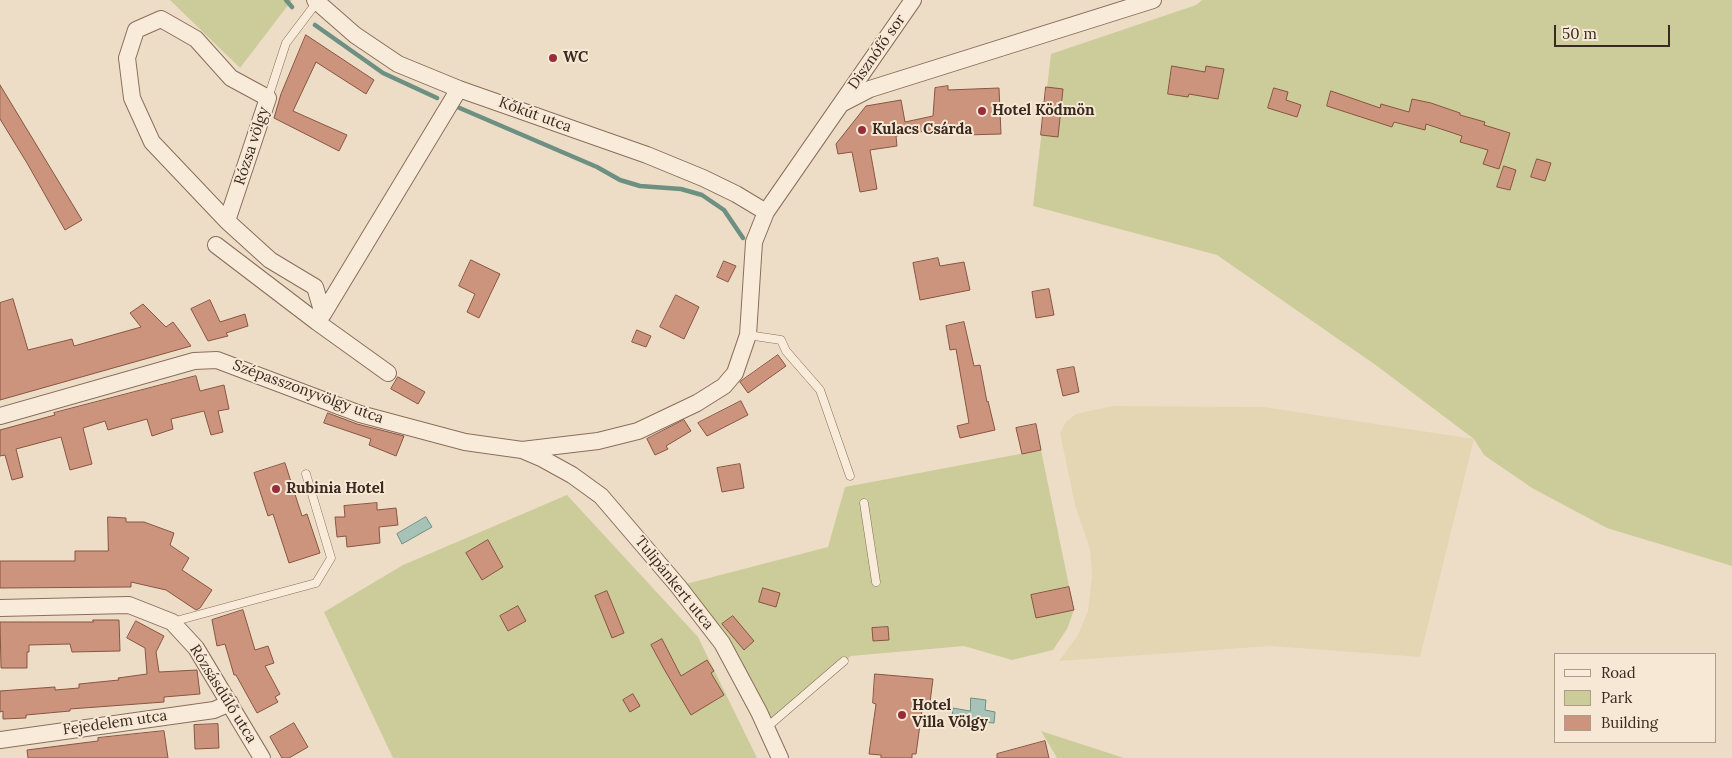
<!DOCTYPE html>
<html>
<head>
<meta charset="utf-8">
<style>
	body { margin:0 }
	#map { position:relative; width:1732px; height:758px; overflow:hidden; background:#eeddc6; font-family:Lora,serif }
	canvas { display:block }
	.legend { position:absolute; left:1554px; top:653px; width:162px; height:90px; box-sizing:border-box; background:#f6e8d5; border:1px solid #ab9c8c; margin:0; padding:6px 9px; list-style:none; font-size:15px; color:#3a291f }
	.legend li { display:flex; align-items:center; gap:10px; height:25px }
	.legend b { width:25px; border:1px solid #ab9c8c }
	.scale { position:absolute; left:1554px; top:25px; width:116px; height:22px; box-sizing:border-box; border:2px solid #3a291f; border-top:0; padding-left:6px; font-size:15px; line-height:18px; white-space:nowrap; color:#3a291f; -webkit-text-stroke:4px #f6e8d5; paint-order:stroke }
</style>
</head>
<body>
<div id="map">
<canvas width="1732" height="758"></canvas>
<ul class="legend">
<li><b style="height:6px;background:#f9ebd9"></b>Road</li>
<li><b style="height:14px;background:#cccc9a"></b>Park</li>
<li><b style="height:14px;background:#cc947c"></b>Building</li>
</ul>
<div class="scale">50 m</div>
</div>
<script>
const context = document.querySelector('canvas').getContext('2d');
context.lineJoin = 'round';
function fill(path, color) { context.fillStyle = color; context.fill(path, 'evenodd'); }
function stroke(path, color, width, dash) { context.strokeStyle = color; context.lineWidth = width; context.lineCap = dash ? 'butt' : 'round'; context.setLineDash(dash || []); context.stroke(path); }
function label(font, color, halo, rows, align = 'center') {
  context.font = font + ' Lora,serif'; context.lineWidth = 4; context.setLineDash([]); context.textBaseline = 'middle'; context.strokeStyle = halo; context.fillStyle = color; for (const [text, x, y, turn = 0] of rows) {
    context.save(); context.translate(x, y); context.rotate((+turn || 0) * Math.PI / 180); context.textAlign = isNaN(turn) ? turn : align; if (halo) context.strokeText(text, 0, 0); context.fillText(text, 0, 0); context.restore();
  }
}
fill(new Path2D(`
	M1112,406l152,1 210,32 -54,218 -149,-11 -212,15 19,-26 10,-24 4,-36 -2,-26 -15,-44 -15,-72 6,-11 10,-8z`), '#e4d6b3');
fill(new Path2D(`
	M170,0h122l-52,68z
	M1202,0h530v566l-125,-38 -75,-40 -48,-33 -10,-16 -97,-73 -160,-111 -184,-49 18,-152 145,-49z
	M1041,450l33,160 -7,19 -14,21 -41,10 -48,-14 -113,10 -85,72 -88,-142 150,-39 17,-60z
	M567,495l131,142 59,121h-364l-69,-146 79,-47z
	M1041,731l83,27h-67z`), '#cccc9a');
const water = new Path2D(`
	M426,517l6,10 -30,17 -5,-10z
	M971,698l15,2 -1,10 10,2 -1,11 -12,-1 -2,8 -29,-4 2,-18 17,3z`);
fill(water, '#a7c2b7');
stroke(water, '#6e9083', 1);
stroke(new Path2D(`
	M286,0l6,7
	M315,25l68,48 54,25
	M455,106l142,61 23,13 20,6 41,3 21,6 22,15 19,28`), '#6e9083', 4.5);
const building = new Path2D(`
	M306,35l68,45 -8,14 -50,-32 -23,49 54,24 -8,16 -65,-33 7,-24z
	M1172,66l33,6 1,-6 18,3 -6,30 -29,-5 -1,3 -20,-3z
	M0,85l82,135 -17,10 -38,-67 -27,-44z
	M948,86v4l51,-2 2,46 -36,1v-11l-69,12 1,10 -27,4 7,39 -17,3 -8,-40 -14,2 -2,-10 30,-38 35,-6 4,22 28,-6 2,-28z
	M1046,87l17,2 -5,48 -17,-2z
	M1274,88l14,4 -2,8 15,5 -4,12 -29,-9z
	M1331,91l49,17 1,-4 28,8 3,-13 19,4 29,10v2l25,7 -1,3 26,8 -11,36 -16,-5 5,-14 -28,-8 2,-6 -36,-12 -1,6 -31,-8 -2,5 -65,-21z
	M1537,159l14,4 -6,18 -14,-4z
	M1504,166l12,4 -6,20 -13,-3z
	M938,258l2,8 24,-4 6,28 -50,10 -7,-37z
	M471,260l29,14 -21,44 -12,-6 8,-18 -16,-8z
	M724,261l12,5 -8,16 -11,-5z
	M1049,289l5,26 -18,3 -4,-26z
	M676,295l23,12 -15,32 -24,-12z
	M13,299l15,51 44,-11 2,7 67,-19 -11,-14 13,-9 23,23 7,-5 18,24 -191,54v-97z
	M210,300l10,22 25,-8 3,12 -22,7 2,3 -20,5 -17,-32z
	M964,322l10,44 6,-1 7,37 1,-1 7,29 -35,8 -3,-12 12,-3 -13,-74 -6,1 -4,-24z
	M637,330l14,6 -5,11 -14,-5z
	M778,355l8,11 -38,27 -8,-11z
	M1074,367l5,25 -16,4 -6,-26z
	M196,376l4,15 24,-6 5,24 -11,2 5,21 -12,3 -7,-24 -33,8 2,10 -21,7 -5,-17 -39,11 -3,-9 -22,7 9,36 -22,6 -9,-33 -45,12 7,28 -11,3 -7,-25 -5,1v-26l55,-15 -1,-2z
	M398,377l27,15 -7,12 -27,-15z
	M741,401l7,14 -41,21 -9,-13z
	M328,413l29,11 47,12 -8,20 -27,-11 2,-6 -47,-16z
	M684,420l7,11 -25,15 2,3 -13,6 -8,-16z
	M1036,424l5,26 -19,4 -6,-26z
	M285,463l17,53 5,-2 13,39 -31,10 -16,-49 -5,2 -14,-43z
	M740,464l4,24 -22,4 -5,-24z
	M377,503v7l19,-2 2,17 -19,2 1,16 -33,4 -1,-11 -9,1 -2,-20h10l-1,-11z
	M108,517l18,1v4h18l30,11 -4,12 19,13 -7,12 30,20 -12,18 -4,2 -30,-20 -35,-8v5l-131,1v-27h75v-10h33z
	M488,540l15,27 -21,13 -16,-27z
	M1069,587l5,23 -38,8 -5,-23z
	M763,588l17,5 -4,14 -17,-5z
	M607,591l17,42 -12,5 -17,-42z
	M518,606l8,15 -18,10 -8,-15z
	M243,610l12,40 13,-4 6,17 -9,3 15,28 -5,3 3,5 -21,11 -21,-38h-2l-9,-31 -8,2 -5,-26z
	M733,616l21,25 -10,9 -22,-26z
	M93,620h26l1,31 -48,1 -2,-8 -41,1v7h-2v16h-26l-1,-46h93z
	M136,621l28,15 -8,16 3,20 38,-2 3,24 -36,3v5l-94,7v2l-44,4v3l-23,1v-8l-3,1v-21l55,-4v3l24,-2v-4l40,-4 -1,-2 29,-4 -2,-26 -18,-10z
	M888,627l1,13 -16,1 -1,-13z
	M662,639l19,37 26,-16 7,11 -3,2 13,22 -33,20 -27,-46 -13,-24z
	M875,674l58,5 -4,31h-7l-6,44h-4v4h-31v-3l-12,-1 7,-50 -3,-1z
	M633,694l7,12 -10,6 -7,-12z
	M294,723l14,24 -19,11h-7l-12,-21z
	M218,724l1,24 -24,1 -1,-24z
	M164,731l4,27h-140l-1,-8 71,-9v-3z
	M1045,741l4,17h-52v-4z`);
fill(building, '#cc947c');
stroke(building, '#885542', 1);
const lane = new Path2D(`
	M268,98l18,-55 31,-41
	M748,335l33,5 5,11 34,39 30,86
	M864,503l12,79
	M172,622l144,-39 15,-25 -25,-84
	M766,728l78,-67`);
const street = new Path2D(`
	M315,0l40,35 43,29 61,25 188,66 56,23 33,16 30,18
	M161,19l35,20 35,39 37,20 -41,123 -75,-79 -20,-44 -5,-40 9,-28z
	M843,103l27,-14 283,-89
	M227,221l43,39 45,27 8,27 136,-225
	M216,245l101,77
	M323,314l-6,8 71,51
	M0,416l194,-55 23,-1 143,54 105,28 57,8 76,-9 40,-10 59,-28 27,-17 11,-13 13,-38 6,-93 12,-30 147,-212
	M522,450l21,9 29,16 29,21 77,90 44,57 37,69 21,46
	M0,608l129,-3 43,17 24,26 66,110
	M0,740l214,-30 16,-7`);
stroke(lane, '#896e5c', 9);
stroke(street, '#896e5c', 18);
stroke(lane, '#f9ebd9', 8);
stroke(street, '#f9ebd9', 16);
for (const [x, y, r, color] of [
	[553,58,5,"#982c3a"],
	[982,111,5,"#982c3a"],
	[862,130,5,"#982c3a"],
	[276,489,5,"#982c3a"],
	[902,715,5,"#982c3a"]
]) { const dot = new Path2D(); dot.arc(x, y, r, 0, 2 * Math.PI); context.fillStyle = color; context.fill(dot); stroke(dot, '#f6e8d5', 2); }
label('15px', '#3a291f', '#f6e8d5', [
	["Disznófő sor",877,52,-55],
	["Kőkút utca",535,115,20],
	["Rózsa völgy",252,146,-72],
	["Szépasszonyvölgy utca",308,392,20],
	["Tulipánkert utca",674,583,51],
	["Rózsásdűlő utca",223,694,58],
	["Fejedelem utca",115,723,-8]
]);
label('bold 15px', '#3a291f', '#f6e8d5', [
	["WC",563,58],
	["Hotel Ködmön",992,111],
	["Kulacs Csárda",872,130],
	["Rubinia Hotel",286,489],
	["Hotel",912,706],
	["Villa Völgy",912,723]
], 'left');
</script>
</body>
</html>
